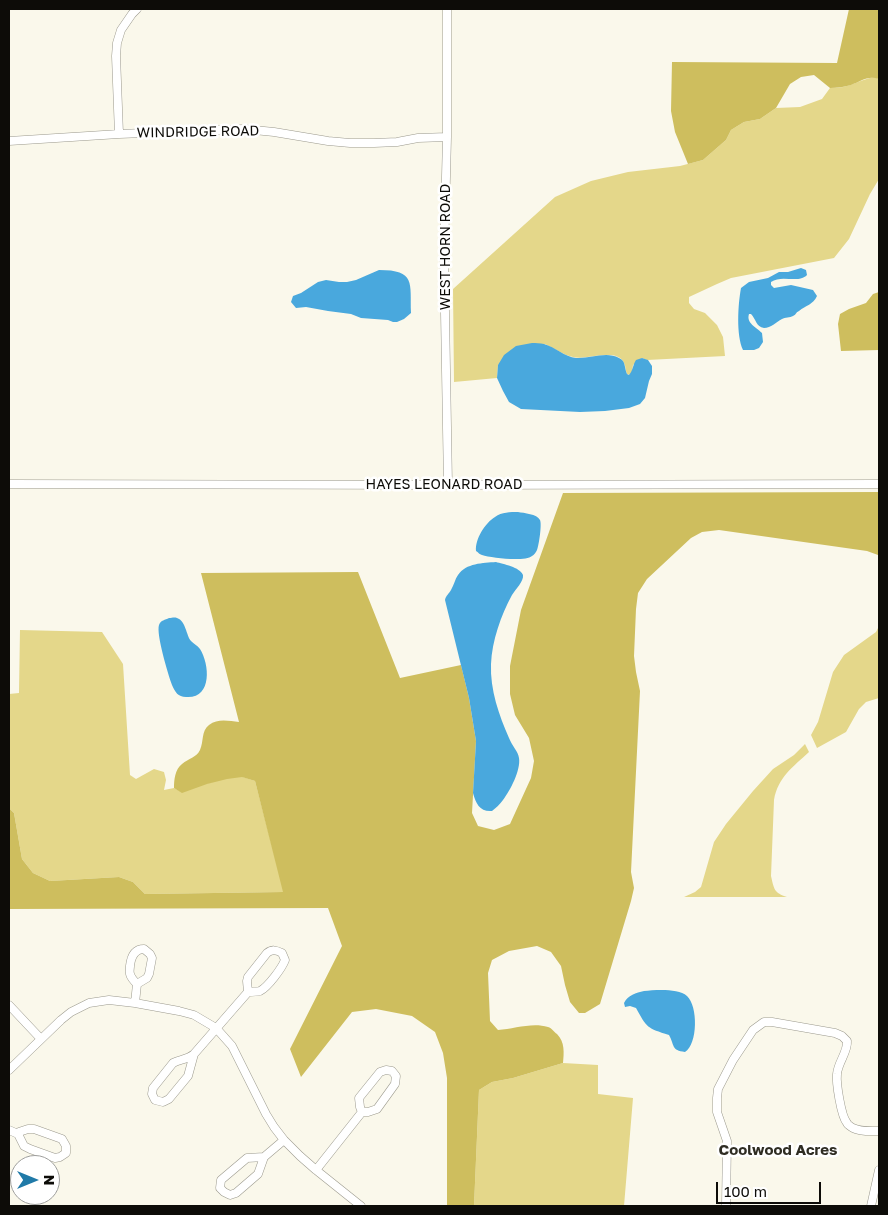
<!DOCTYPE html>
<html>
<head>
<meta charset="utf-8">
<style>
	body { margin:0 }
	#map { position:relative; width:888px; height:1215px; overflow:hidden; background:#faf8eb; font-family:"Golos Text",sans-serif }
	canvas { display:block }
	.frame { position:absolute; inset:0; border:10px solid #0d0c08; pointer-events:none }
	.north { position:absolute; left:10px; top:1155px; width:50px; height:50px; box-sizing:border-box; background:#fff; border:1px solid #9e9e9c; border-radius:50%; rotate:90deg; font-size:14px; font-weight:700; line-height:20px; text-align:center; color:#0d0c08 }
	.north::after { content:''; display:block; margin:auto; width:18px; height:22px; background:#207aa8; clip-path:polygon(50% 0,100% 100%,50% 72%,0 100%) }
	.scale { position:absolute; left:716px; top:1182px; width:105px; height:22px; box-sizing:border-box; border:2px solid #0d0c08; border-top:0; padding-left:6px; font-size:15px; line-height:18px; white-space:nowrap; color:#0d0c08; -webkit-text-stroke:4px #fff; paint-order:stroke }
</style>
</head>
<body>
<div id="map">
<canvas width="888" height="1215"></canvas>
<div class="frame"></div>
<div class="north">N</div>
<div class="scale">100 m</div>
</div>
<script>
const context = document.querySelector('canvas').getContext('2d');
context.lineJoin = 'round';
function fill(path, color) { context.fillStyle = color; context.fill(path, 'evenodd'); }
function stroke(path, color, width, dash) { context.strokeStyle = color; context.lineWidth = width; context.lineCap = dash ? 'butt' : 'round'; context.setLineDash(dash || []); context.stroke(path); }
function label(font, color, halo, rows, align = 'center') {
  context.font = font + ' "Golos Text",sans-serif'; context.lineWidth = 5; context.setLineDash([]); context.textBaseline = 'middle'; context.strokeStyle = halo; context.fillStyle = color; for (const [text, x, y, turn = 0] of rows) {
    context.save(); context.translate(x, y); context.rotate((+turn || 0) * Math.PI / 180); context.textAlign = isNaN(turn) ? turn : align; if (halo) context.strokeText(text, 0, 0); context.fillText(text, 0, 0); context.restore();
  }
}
fill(new Path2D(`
	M874,77l5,2v100l-9,15 -21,45 -15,19 -103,20 -14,6 -28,13v6l5,6 11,4 12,12 6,12 2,19 -78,4 -5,-2 -9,7 -1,7 -2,3 -3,-1c-2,-4 -1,-8 -3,-11 -7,-16 -38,-2 -51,-6 -10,-2 -19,-9 -28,-13l-47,21 -1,13 -43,4 -1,-93 102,-92 36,-16 37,-9 52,-6 23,-6 23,-20 5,-10 13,-8 16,-3 16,-11 24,-1 22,-8 8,-11c4,0 9,0 13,-1 10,-2 20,-8 31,-10z
	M879,626v72l-13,4 -7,7 -13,23 -29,16 -6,-13 7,-13 15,-50 11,-17 32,-23z
	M20,630l82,2 21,32 7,111 6,4 18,-10 10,3 2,8 -2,10 10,-2 8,4c14,-5 47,-17 61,-15 4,1 8,3 12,4l29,111 -139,2 -12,-12 -14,-5 -69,4 -17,-8 -11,-14 -8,-46 -5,-5v-114l10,-1z
	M805,744l4,8c-16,15 -31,25 -35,48l-3,76c3,13 3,17 16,21h-103l11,-5 6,-5 13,-45 12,-18 27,-33 20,-22 21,-14z
	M563,1063l35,2v29l35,4 -9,108h-150l5,-116 13,-8 21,-4z`), '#e4d78a');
fill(new Path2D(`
	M849,9h30v70c-11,-4 -18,2 -28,6 -7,2 -13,3 -21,3l-16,-13 -13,2 -11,7 -14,24 -16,11 -16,3 -13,8 -5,10 -23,20 -15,4 -13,-32 -4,-21 1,-49 165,1z
	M879,292v58l-38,1 -3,-27 2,-10 9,-5 17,-6 7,-9z
	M879,492v64l-1,-1 -11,-4 -148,-21 -17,2 -11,6 -44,41 -9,14 -2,16 -2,47 2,16 4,19 -9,181 3,16 -3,13 -31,103 -15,9h-6l-9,-11 -5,-17 -4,-19 -10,-14 -14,-6 -28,5 -17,9 -4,13 2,48 8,9c16,-1 34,-8 50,-3 4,1 6,5 9,7 8,8 7,19 6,29l-50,15 -21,4 -13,8 -5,116h-27v-128l-4,-25 -8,-21 -23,-16 -36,-7 -24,3 -51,65 -11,-28 52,-103 -14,-38 -319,1v-101l5,5 8,46 11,14 17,8 69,-4 14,5 12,12 138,-2 -28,-111 -13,-4 -15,2 -20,5 -25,9 -8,-5c0,-8 1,-19 8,-24 7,-6 14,-6 18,-14 4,-9 1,-19 9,-25 9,-7 20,-4 30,-3l-38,-149 157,-1 42,106 61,-13 8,33 7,43 -4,72 6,13 16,4 16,-6 21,-46 3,-17 -5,-23 -14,-23 -5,-21v-28l11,-56 42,-117z`), '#cebe5e');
fill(new Path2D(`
	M801,268l5,2 1,5c-9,9 -25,-1 -36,7v3l3,3 17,-3 22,5 4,6c-4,9 -11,9 -18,15 -4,2 -2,3 -6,5 -3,2 -8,1 -11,3 -6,3 -11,9 -18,9 -8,-1 -8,-9 -13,-14h-2c-3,9 7,13 13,19l1,9 -4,6 -5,2h-11c-7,-15 -5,-46 -2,-62l8,-6 19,-4 11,-6h9z
	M379,270c37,0 31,13 32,43l-7,6 -7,3h-4l-5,-2 -27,-2 -10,-4 -23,-3 -22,-4 -10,1 -5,-6 2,-6 8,-3 17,-11 8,-2 13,2h8l9,-2z
	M532,343c4,0 8,0 12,1 11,3 21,13 32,14 14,1 30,-7 43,0 7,3 5,9 8,16l2,1c4,-4 4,-11 7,-15l6,-2 6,2 4,6v8l-3,7 -4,17 -5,6 -11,4 -24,3 -25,1 -59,-3 -12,-7 -6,-11 -6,-13 1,-13 6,-10 12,-9z
	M518,512c6,1 19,2 22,8 2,4 -1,25 -3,30 -1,2 -3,5 -5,6 -7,6 -41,2 -50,-1 -3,-1 -3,-2 -6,-4 -1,-12 9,-28 19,-34 7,-5 15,-5 23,-5z
	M496,562c7,2 24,5 27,13 1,6 -8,15 -11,20 -11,20 -20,46 -21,69 -1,26 8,51 18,74 3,8 9,13 10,20 2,12 -9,33 -16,42 -3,4 -7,8 -11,11 -12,1 -16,-7 -19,-18l3,-52 -7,-43 -24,-98c1,-5 4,-6 6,-10 3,-5 4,-11 7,-15 8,-12 25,-12 38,-13z
	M169,618c3,0 5,-1 8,0 9,3 9,17 14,23 3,3 6,4 9,8 10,16 12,50 -14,48 -8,0 -11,-5 -14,-12 -4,-11 -16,-51 -13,-60 2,-5 6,-5 10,-7z
	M644,991c11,-1 34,-3 43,5 11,10 11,48 -2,56 -14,-2 -10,-6 -16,-17 -22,-7 -22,-7 -33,-27l-6,-2 -5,1 -1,-4c4,-8 12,-10 20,-12z`), '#49a8dd');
const street = new Path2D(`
	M447,9v128l-3,118 4,230
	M119,134l-3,-78 1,-13 4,-13 11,-16 5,-5
	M9,141l110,-7 125,-5 30,3 54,9 22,2h24l23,-1 21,-4 29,-1
	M9,484l439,1 431,-1
	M135,1003l2,-19 10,-6 2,-4 3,-16 -2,-4 -6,-5c-10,0 -13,8 -14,17 0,3 -1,5 0,8 1,4 4,7 7,10
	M9,1005l32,34
	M194,1054l-6,22 -19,23 -6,3 -8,-2 -3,-6 1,-6 20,-25c7,-4 14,-3 21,-9l54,-62c4,0 8,0 12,-1 8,-4 22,-23 25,-31l-3,-7c-6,-3 -10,-4 -15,0l-19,24 -1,4 1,11
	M9,1070l52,-50 10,-8 18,-9 20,-3 26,3 44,8 15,4 22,13 16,18 34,68 8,13 10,13 16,16 16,14 45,36
	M9,1130l9,4 6,12 6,3 25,9 5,-1 6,-4v-7l-4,-7 -28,-10h-6l-9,3 -1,2
	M264,1157l-6,17 -22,19 -6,2 -6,-3 -4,-4 1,-8 26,-22 17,-1 20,-17
	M316,1170l46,-58h6l9,-3 18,-25 1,-8 -4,-5 -6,-1 -6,2 -21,26 1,9 2,5
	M726,1206l1,-65 -10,-29v-14l1,-9 15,-29 20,-30 11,-8h8l63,11 7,3 5,5c1,11 -9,21 -10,33 -1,9 4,42 10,49 0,1 4,4 6,5 7,4 18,3 26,3
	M871,1206l8,-36`);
stroke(street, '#9b998d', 9);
stroke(street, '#fff', 8);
label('14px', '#0d0c08', '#fff', [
	["WINDRIDGE ROAD",198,132,-1],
	["WEST HORN ROAD",446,247,-90],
	["HAYES LEONARD ROAD",444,485]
]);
label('bold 15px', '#2f2d23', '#fff', [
	["Coolwood Acres",778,1150]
]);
</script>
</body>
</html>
